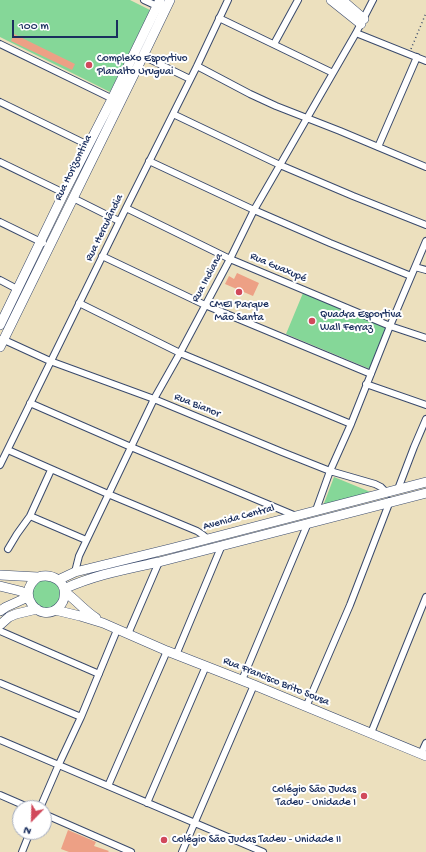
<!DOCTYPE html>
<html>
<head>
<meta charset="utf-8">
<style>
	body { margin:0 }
	#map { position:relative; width:426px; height:852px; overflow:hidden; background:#ece0be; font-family:"Gochi Hand",sans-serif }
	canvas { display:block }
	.north { position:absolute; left:12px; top:800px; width:40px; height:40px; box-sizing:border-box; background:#fff; border:1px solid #a4acbf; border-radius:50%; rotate:203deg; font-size:11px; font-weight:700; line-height:16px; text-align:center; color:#1b2f5e }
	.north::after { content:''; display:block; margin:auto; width:14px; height:18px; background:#d1495b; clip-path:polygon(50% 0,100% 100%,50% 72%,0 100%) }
	.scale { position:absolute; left:12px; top:20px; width:106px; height:18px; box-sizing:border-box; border:2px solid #1b2f5e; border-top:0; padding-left:5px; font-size:12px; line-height:14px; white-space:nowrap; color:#1b2f5e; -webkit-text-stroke:3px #fff; paint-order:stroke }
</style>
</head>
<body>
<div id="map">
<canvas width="426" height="852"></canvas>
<div class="north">N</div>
<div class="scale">100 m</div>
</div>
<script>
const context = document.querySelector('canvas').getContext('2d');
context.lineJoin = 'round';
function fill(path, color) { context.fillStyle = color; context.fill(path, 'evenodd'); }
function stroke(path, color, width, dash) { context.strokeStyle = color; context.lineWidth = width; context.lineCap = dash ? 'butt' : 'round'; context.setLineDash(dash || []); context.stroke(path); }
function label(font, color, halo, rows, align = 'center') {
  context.font = font + ' "Gochi Hand",sans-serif'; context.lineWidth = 4; context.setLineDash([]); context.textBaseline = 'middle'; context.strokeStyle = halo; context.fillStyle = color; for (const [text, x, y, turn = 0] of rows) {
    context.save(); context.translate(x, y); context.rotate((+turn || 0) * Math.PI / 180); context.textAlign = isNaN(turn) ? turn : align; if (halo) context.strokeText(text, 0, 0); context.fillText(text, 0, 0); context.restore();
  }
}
fill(new Path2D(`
	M0,0h130l20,10 -40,82 -110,-55z
	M303,293l84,35 -17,41 -84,-35z
	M334,477l39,16 -50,13z
	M32 594a14 14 0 1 1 28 0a14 14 0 1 1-28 0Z`), '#85d798');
fill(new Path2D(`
	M14,34l61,30 -3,6 -61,-29z
	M237,273l22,10 -6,13 -28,-12 4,-8 5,3z
	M68,830l28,12 -2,4 15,5 -1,1h-39l-8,-3z`), '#eda085');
const street = new Path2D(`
	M144,0l13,6
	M219,18l114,55
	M356,33l70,28
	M0,44l115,56
	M274,44l24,-44
	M143,56l47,23
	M197,66l53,28 26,12 64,25 86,36
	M0,102l88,43
	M173,114l107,51 73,31 73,29
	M378,147l39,-90
	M149,161l105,49 76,33 81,33
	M0,162l64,31
	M73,198l46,23
	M126,208l104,51 160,67 36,12
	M0,222l43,21
	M102,256l103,49 166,69
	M415,267l11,3
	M0,280l17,9
	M79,303l101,50 171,71
	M2,339l48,22 104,38 128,53 48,19 45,13 6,3 5,5
	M366,384l60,21
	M30,403l101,44 165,69
	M8,450l100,44 89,37 6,4 5,4
	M0,465l126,-257 71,-142 31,-66
	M398,489l16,-42 12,-28
	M316,510l14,-39 21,-47 39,-98 36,-85
	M30,516l56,24
	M8,549l9,-15 13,-18 21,-46
	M75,572l4,-16 75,-157 26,-46 50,-94 24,-49 26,-45 76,-132 17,-33
	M0,631l99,43
	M128,634l31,-72
	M176,655l46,-110
	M242,680l66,-157
	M0,683l81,34
	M306,707l44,-102 40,-104
	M371,733l55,-136
	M0,740l263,112
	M421,754l5,-11
	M108,786l59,-135
	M0,795l30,13
	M147,803l59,-137
	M40,808l19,-44 22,-47 36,-87
	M44,814l87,38
	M22,852l8,-20
	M182,852l72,-167`);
const secondary = new Path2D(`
	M331,0l30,24
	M342,0l22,19
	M0,325l64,-132 48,-94 48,-99
	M0,347l143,-291 27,-56
	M0,575l38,2c14,-4 29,4 26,20 0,4 -3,8 -6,11 -18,16 -44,-14 -20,-31
	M58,580l17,-8 98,-24 253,-66
	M0,586l20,5 8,3
	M64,589c30,-14 63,-20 95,-27l267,-69
	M65,592c11,8 20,19 31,26
	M55,610l25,6 23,7 64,28 87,34 172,71
	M0,611l6,-4 22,-10
	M0,625l9,-8 7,-3 21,-5`);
stroke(street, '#3a4a6c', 8);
stroke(secondary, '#3a4a6c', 10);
stroke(new Path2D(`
	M411,49l15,-36`), '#3a4a6c', 1.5, [1, 3]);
stroke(street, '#fff', 6);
stroke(secondary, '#fff', 9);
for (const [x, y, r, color] of [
	[89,65,4,"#d1495b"],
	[239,292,4,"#d1495b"],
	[312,321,4,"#d1495b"],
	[364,796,4,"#d1495b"],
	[164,840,4,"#d1495b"]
]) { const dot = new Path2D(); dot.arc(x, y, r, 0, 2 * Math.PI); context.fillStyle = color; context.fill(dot); stroke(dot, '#fff', 1.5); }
label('11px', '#1b2f5e', '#fff', [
	["Complexo Esportivo",97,59],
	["Planalto Uruguai",97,72],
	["CMEI Parque",239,305,"center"],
	["Mão Santa",239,318,"center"],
	["Quadra Esportiva",320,315],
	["Wall Ferraz",320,328],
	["Colégio São Judas",356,790,"right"],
	["Tadeu - Unidade I",356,803,"right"],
	["Colégio São Judas Tadeu - Unidade II",172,840]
], 'left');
label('11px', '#1b2f5e', '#fff', [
	["Rua Horizontina",74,168,-64],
	["Rua Herculândia",105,228,-64],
	["Rua Guaxupé",278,268,23],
	["Rua Indiana",208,278,-62],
	["Rua Bianor",197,406,22],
	["Avenida Central",239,518,-15],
	["Rua Francisco Brito Sousa",276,682,22]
]);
</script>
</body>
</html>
